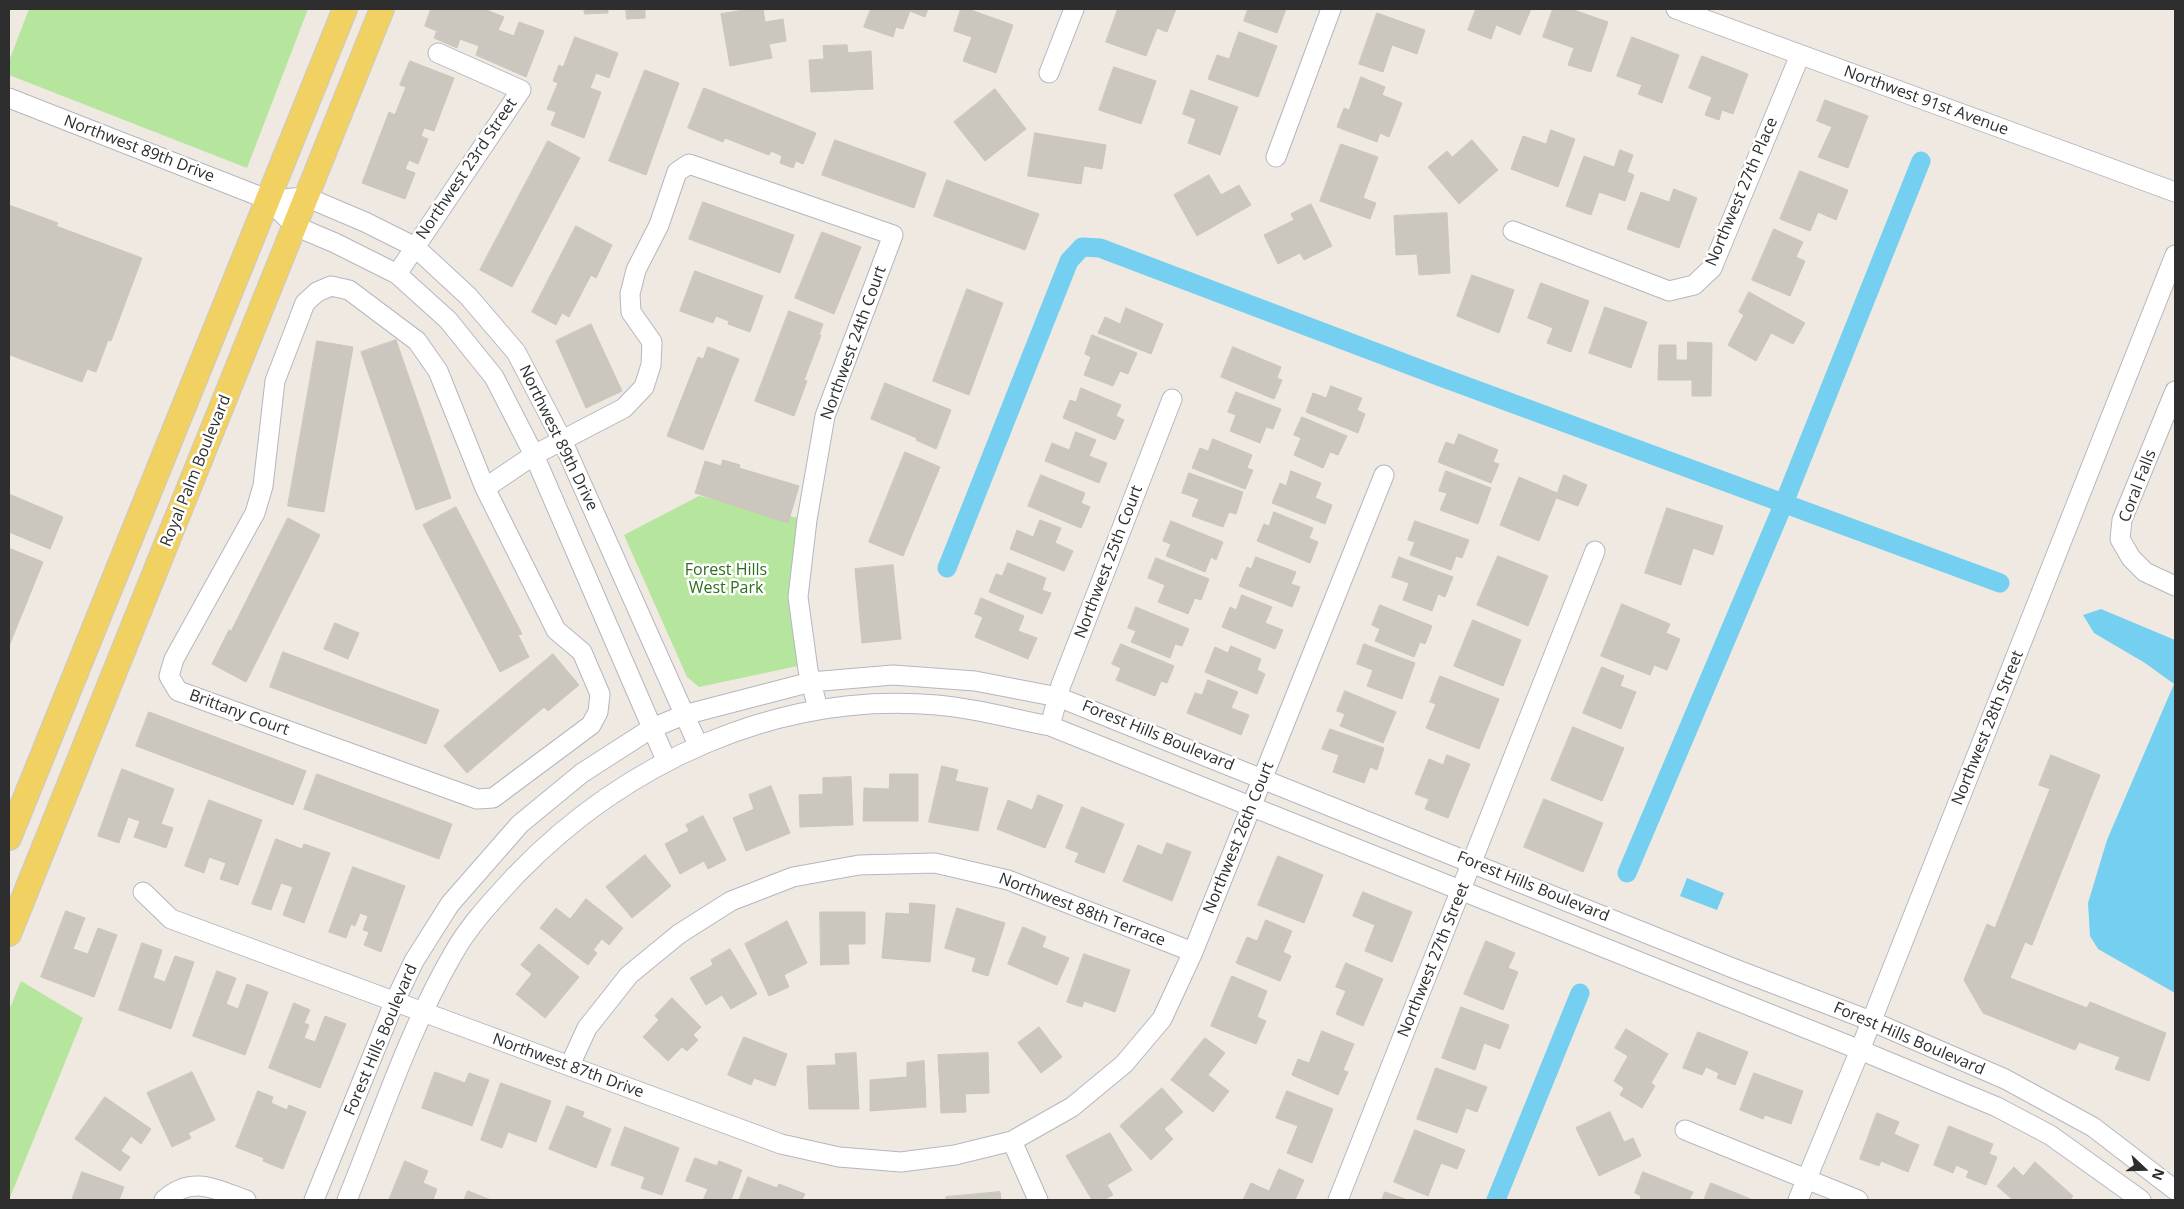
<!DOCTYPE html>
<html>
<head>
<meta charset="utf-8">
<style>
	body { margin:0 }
	#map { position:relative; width:2184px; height:1209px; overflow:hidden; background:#efe9e1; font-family:"Open Sans",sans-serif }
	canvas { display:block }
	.frame { position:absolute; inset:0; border:10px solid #2e2e2e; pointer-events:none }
	.north { position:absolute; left:2119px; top:1144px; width:50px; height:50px; -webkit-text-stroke:4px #fff; paint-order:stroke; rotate:111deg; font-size:14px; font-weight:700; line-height:20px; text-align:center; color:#2e2e2e }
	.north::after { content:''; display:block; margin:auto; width:18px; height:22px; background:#2e2e2e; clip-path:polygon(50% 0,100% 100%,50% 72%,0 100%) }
</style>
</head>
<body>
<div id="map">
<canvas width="2184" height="1209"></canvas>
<div class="frame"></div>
<div class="north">N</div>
</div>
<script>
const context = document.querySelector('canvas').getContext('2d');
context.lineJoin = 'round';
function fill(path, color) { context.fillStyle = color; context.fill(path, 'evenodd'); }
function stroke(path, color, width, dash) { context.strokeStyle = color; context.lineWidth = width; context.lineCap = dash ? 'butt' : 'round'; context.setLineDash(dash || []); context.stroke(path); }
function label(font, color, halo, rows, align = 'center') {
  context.font = font + ' "Open Sans",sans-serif'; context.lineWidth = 5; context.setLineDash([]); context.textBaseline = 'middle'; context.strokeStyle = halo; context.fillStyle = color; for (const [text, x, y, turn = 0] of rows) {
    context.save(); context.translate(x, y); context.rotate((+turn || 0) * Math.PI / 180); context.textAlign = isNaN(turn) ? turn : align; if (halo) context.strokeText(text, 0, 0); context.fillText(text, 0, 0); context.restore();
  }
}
fill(new Path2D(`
	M29,9h279l-61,159 -238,-93v-14z
	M699,496l108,24v144l-108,23 -12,-10 -63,-142z
	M21,981l62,37 -74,182v-190z`), '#b6e59e');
fill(new Path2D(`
	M2101,609l74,31v353l-77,-44 -8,-13 -2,-33 19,-63 67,-156 -29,-21 -51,-30 -11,-18z
	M1687,878l37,15 -7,17 -37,-14z`), '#75cff0');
stroke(new Path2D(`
	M947,568l122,-307 13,-14 18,1 341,129 559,206
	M1627,873l157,-370 137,-342
	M1496,1200l84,-207`), '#75cff0', 19);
const building = new Path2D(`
	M431,9h53l20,8 -6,13 16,6 5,-14 25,9 -18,46 -50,-22 3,-9 -19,-7 -3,9 -23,-10 3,-7 -12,-5z
	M584,9h24v4l-23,1z
	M626,9h19v9l-18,1z
	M751,9h12l2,13 18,-3 3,22 -17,3 3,14 -42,8 -9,-52z
	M871,9h57l-3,8 -15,-6 -7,18 -7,-2 -3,10 -29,-10z
	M961,9h7l45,16 -17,48 -33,-12 9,-24 -18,-6z
	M1118,9h58l-9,23 -10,-4 -11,28 -40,-14z
	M1248,9h38l-9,24 -33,-12z
	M1476,9h55l-11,26 -24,-10 -5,14 -23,-9z
	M1553,9h18l37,13 -17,50 -23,-7 6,-17 -31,-11z
	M1377,13l48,17 -8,24 -25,-9 -9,27 -24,-8z
	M1239,32l38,14 -19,51 -50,-18 9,-24 12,4z
	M575,37l43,16 -9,25 -13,-5 -6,15 11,4 -17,46 -33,-13 5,-13 -9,-3 11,-26 -5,-2 6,-16 4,2z
	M1632,37l47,18 -17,48 -24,-9 4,-9 -25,-9z
	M847,45l1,8 23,-2 2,38 -62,3 -2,-32 15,-1 -1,-13z
	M1702,56l46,18 -15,40 -11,-4 -3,10 -14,-5 7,-18 -23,-9z
	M410,61l44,17 -20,53 -10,-3 -3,8 7,3 -10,25 -9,-4 -4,9 10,4 -10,26 -43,-16 27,-71 6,3 11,-28 -6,-2z
	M1114,67l42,14 -15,43 -42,-14z
	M645,70l34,13 -33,92 -37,-14z
	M1361,77l24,10 -3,8 20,8 -13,34 -9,-4 -3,9 -40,-15 7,-19 5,2z
	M704,88l112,45 -13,31 -7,-3 -3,7 -13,-5 2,-7 -11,-5 -2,4 -44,-17 -2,4 -35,-14z
	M995,89l31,40 -41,32 -31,-39z
	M1191,90l47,17 -18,48 -32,-12 8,-24 -13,-5z
	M1825,100l43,16 -20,52 -30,-11 14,-30 -15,-6z
	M1551,130l24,9 -17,48 -47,-18 12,-33 23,8z
	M1035,133l71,12 -4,24 -18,-3 -3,18 -53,-8z
	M835,140l91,33 -12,35 -92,-33z
	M1472,140l26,30 -39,34 -31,-37 19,-16 5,6z
	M548,141l32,17 -68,129 -32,-17z
	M1341,144l37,13 -15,41 13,5 -6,16 -50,-18z
	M1620,150l13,5 -6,17 7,3 -9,26 -26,-9 -8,23 -25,-9 18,-50 30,11z
	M1800,171l48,19 -12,30 -18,-8 -8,19 -30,-12z
	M1209,175l12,20 18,-10 12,20 -54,31 -23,-41z
	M947,180l92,34 -14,36 -91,-34z
	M1674,189l23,9 -18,50 -52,-19 14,-37 28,10z
	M703,202l91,33 -14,38 -91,-34z
	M1311,204l21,42 -28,14 -4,-7 -22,11 -14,-29 30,-15 -3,-6z
	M9,205l49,18 -2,3 86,32 -31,83 -3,-1 -12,32 -9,-3 -5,13 -72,-27 -1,4z
	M1447,213l3,60 -31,2 -2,-21 -21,1 -2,-39z
	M576,226l36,19 -16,33 -5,-3 -22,42 -7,-4 -6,12 -24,-13z
	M1774,229l29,13 -7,15 9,4 -15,35 -38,-16z
	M822,232l39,15 -27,67 -39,-16z
	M695,271l68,25 -13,36 -22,-8 1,-3 -13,-5 -3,7 -33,-12z
	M1472,275l42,15 -15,43 -42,-17z
	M1541,283l48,18 -18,51 -24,-9 6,-15 -25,-10z
	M967,289l36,14 -34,92 -36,-14z
	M1749,292l56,31 -12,21 -22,-11 -15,28 -28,-16 16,-30 -5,-3z
	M1605,307l42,15 -16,46 -42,-15z
	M1126,308l37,16 -12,30 -53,-21 7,-16 15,7z
	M789,311l34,13 -4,11h2l-17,45 3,1 -13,35 -39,-15z
	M591,324l31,67 -36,17 -30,-67z
	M1092,335l45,18 -9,21 -8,-3 -7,15 -29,-11 7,-18 -6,-3z
	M396,340l55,158 -35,12 -55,-158z
	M317,341l36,6 -29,165 -36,-6z
	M1688,342l24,1 -1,53h-19v-16h-34l1,-35h17v15h11z
	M708,347l31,12 -36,91 -36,-14 31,-79 5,2z
	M1233,347l48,20 -4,11 5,2 -8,19 -53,-22z
	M885,383l66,27 -15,39 -20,-9 1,-2 -46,-19z
	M1331,386l31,12 -5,12 8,4 -7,19 -52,-21 7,-19 13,5z
	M1081,388l40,17 -5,11 8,4 -9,20 -52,-22 7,-18 6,2z
	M1236,392l45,17 -8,20 -7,-2 -6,16 -30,-12 6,-16 -8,-3z
	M1302,417l45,19 -9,19 -8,-3 -7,16 -29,-13 7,-17 -7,-3z
	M1076,432l20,8 -7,16 18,7 -8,20 -54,-22 7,-18 17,7z
	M1459,434l39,16 -5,12 6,2 -8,19 -53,-21 8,-20 8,3z
	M1213,439l39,16 -5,13 6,2 -8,19 -53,-21 8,-20 8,3z
	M905,452l35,15 -37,89 -34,-14z
	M723,460l17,5 -1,3 60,18 -11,37 -93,-30 10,-32 16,5z
	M1291,471l30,12 -6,15 17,7 -7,19 -53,-21 8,-20 6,3z
	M1446,471l45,17 -13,36 -38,-14 7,-17 -8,-2z
	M1189,473l54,19 -7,22 -7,-2 -6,15 -31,-11 7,-17 -17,-6z
	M1041,475l44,18 -4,10 9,4 -9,21 -53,-22z
	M1564,475l23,10 -9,21 -22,-8 -17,43 -39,-16 19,-48 38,16z
	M9,494l54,23 -13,32 -41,-17z
	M456,507l66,127 -4,1 11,22 -29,15 -77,-147z
	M1667,508l56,18 -10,29 -20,-7 -12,37 -36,-12z
	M1274,512l39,16 -4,10 9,4 -8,21 -53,-22 7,-17 5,2z
	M288,518l32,17 -74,147 -34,-18 17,-34 2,1z
	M1040,520l21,8 -6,15 18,8 -9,20 -54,-22 7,-19 16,7z
	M1171,521l52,21 -7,18 -5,-3 -6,15 -39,-16 5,-12 -8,-3z
	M1415,521l54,19 -7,18 -6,-2 -5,14 -41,-15 5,-13 -7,-2z
	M11,549l32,13 -34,84v-91z
	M1498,556l50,20 -20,50 -51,-21z
	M1256,557l40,15 -5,12 9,3 -8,20 -53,-21 8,-19 4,2z
	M1399,557l54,20 -8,20 -7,-3 -6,17 -29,-11 6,-17 -17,-6z
	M1156,558l53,21 -8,21 -6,-2 -7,16 -30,-12 7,-17 -17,-7z
	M1008,563l38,15 -4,12 9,3 -9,21 -53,-22 7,-18 6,2z
	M893,565l8,74 -39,4 -7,-74z
	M1242,595l30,12 -7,16 18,7 -8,19 -53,-22 8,-20 6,3z
	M981,598l43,18 -6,15 19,7 -9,21 -53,-22 8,-20 -8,-3z
	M1622,604l48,20 -4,9 14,6 -13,31 -13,-5 -4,10 -49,-19z
	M1380,605l52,21 -7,18 -5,-2 -6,15 -39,-16 5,-12 -8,-4z
	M1136,607l53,22 -7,17 -7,-2 -5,14 -39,-16 5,-11 -8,-3z
	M1473,620l48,20 -18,46 -49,-20z
	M335,623l24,10 -11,26 -24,-10z
	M1121,644l53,22 -7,17 -6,-2 -6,15 -39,-16 5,-12 -9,-4z
	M1364,644l51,19 -13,36 -35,-13 6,-16 -16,-6z
	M1231,646l30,13 -4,11 8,4 -8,20 -52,-22 10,-25 13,6z
	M283,652l156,58 -13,34 -156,-57z
	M553,654l26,31 -31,26 -4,-4 -77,66 -23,-27z
	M1602,667l22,9 -4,10 16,6 -15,37 -38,-16z
	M1440,676l59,23 -20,50 -53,-21 10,-24 -6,-2z
	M1208,680l30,12 -7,16 18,7 -8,20 -54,-22 8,-20 7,2z
	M1345,691l51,21 -13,31 -43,-17 5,-12 -8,-3z
	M149,712l157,59 -13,34 -157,-59z
	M1573,727l51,21 -22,53 -51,-21z
	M1330,729l54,19 -7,22 -7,-3 -6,16 -31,-11 6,-17 -17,-6z
	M1447,755l23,9 -22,54 -23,-9 4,-10 -14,-5 14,-35 14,6z
	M2051,755l49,20 -68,170 -7,-3 -15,36 77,30 3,-6 76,31 -17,48 -34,-12 5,-12 -41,-15 -4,8 -92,-37 -19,-33 23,-56 8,4 55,-139 -11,-4z
	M942,766l16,4 -3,11 33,7 -10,43 -49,-9z
	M122,769l52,20 -13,35 12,4 -7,20 -32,-11 6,-16 -12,-4 -9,26 -21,-7z
	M317,774l135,50 -13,35 -135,-50z
	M890,774h28v47h-55l1,-33 25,1z
	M851,777l2,48 -53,2 -1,-32 24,-1v-16z
	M771,786l19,47 -44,18 -13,-33 21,-9 -5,-14z
	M1038,795l25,10 -18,43 -48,-19 11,-29 24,10z
	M1544,799l59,24 -20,49 -59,-25z
	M209,800l53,20 -24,65 -18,-6 6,-16 -17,-6 -5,16 -19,-7z
	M1082,807l42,17 -20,49 -29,-11 4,-9 -13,-5z
	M703,816l23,44 -18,9 -4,-8 -24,13 -15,-30 24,-13 -3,-6z
	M276,839l26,10 2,-5 26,9 -26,70 -21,-8 10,-28 -12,-4 -10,27 -19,-6z
	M1167,843l24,9 -19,49 -49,-20 15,-36 24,10z
	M645,855l26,31 -39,32 -26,-31z
	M1278,856l45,19 -19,48 -46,-18z
	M353,867l52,19 -24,66 -17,-7 5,-13 -6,-2 5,-14 -8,-3 -5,13 -4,-2 -5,14 -17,-6z
	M1363,892l49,20 -20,50 -27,-11 10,-26 -22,-9z
	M586,899l37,29 -14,17 -7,-6 -9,11 4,3 -9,12 -48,-37 16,-20 14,11z
	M910,903l25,2 -5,57 -48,-4 4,-45 23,1z
	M957,908l48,15 -17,53 -16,-5 4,-13 -31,-10z
	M66,911l19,7 -12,31 15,5 10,-26 19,7 -23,62 -53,-20z
	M820,912h45v32h-17l1,20 -28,1z
	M1266,920l26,11 -9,21 8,4 -11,25 -44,-18 11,-26 10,4z
	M787,921l20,42 -23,12 5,12 -20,9 -24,-52z
	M1023,927l23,10 -4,10 27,11 -12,27 -49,-21z
	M1486,941l29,12 -7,15 10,4 -15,38 -39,-16z
	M142,943l20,7 -9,28 12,4 10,-26 19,6 -23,67 -52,-19z
	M539,944l40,33 -34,41 -29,-24 16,-20 -11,-9z
	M730,949l27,45 -26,15 -9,-14 -16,10 -16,-27 23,-13 -2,-5z
	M1084,954l46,16 -15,42 -31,-11 -2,6 -15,-5z
	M1346,963l37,16 -20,47 -27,-12 10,-23 -10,-4z
	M217,971l19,7 -10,26 12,5 9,-25 21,8 -23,63 -52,-19z
	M1232,976l35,15 -10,26 9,4 -10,23 -45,-18z
	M672,998l29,29 -8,8 5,5 -11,11 -5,-4 -14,14 -25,-24 16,-17 -4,-4z
	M294,1003l16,7 -6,13 5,2 -5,13 11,4 10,-26 21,8 -26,64 -51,-20z
	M1461,1007l48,18 -9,24 -16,-6 -9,27 -33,-12z
	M1039,1027l23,30 -21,16 -23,-30z
	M1626,1029l42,25 -17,29 4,3 -13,22 -22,-13 4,-7 -10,-7 14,-25 -13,-8z
	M1322,1031l32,13 -11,26 5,2 -10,23 -46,-20 6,-16 11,4z
	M1698,1032l50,20 -13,33 -18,-7 2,-5 -13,-6 -4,8 -19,-7z
	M744,1037l43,17 -12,32 -21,-8 -3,7 -23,-10z
	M1205,1038l20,15 -17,22 21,16 -16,21 -42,-32z
	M856,1053l3,56h-50l-2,-43 29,-1 -1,-11z
	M988,1053l1,40 -24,1 1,18 -25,1 -3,-58z
	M924,1061l2,46 -56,4v-31l37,-3v-14z
	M1436,1068l51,19 -10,25 -11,-4 -9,25 -40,-14z
	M192,1072l23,48 -27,13 3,5 -19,9 -25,-54z
	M435,1072l30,11 4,-10 20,7 -17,46 -50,-18z
	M1754,1073l49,18 -12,33 -26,-9 -2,4 -23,-9z
	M501,1083l50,18 -15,41 -28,-10 -6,16 -21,-8z
	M1162,1088l21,24 -19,17 9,10 -22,21 -31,-34z
	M258,1091l15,6 -2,6 16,7 2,-5 17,7 -23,57 -20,-8 1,-3 -28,-11z
	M1287,1091l46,18 -21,54 -25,-10 11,-27 -22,-8z
	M105,1097l46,32 -10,15 -10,-8 -10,15 9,6 -10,14 -45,-32z
	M567,1106l17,6 -2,5 29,12 -15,39 -47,-19z
	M1610,1112l14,30 9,-4 8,18 -42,20 -23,-48z
	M1877,1113l22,9 -5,12 25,11 -11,27 -27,-11 -2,5 -19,-7z
	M1949,1126l44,18 -4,10 8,3 -11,28 -20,-8 3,-6 -13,-6 -3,8 -19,-8z
	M625,1127l54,21 -17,47 -21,-7 4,-11 -34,-12z
	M1415,1130l50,20 -8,19 -16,-6 -13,33 -34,-14z
	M1110,1133l22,37 -25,15 6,10 -10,5h-11l-26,-44z
	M695,1158l22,8 2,-5 23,9 -11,30h-28l5,-11 -22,-8z
	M405,1161l23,10 -5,12 14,6 -4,11h2h-46z
	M2035,1162l38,34 -3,4h-57l-16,-14 17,-19 9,9z
	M1279,1169l25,11 -9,20h-52l8,-17 18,8z
	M82,1172l42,15 -5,13h-47z
	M1643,1172l50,20 -4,8h-49l1,-4 -6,-3z
	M748,1177l29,11 2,-4 26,10 -3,6h-63z
	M1711,1183l42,17h-49z
	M468,1191l23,9h-27z
	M1000,1192l1,8h-55v-3z
	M1385,1192l23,8h-26z`);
fill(building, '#cbc7bf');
stroke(building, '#cbc5ba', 1);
const minor = new Path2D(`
	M1676,9l499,183
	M1049,73l25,-64
	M9,98l260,102 26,26 40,17 62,31 51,46 46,57 40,78 132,305
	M1276,157l55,-148
	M269,200l37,-3 59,25 50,25 53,49 48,56 46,88 136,305
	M1513,231l156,60 25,-6 18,-17 88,-213
	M397,274l124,-184 -83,-37
	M2175,391l-53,129 -2,19 11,19 14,14 30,14
	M485,488l71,142 26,22 18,42 -2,18 -7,13 -98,73 -16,1 -299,-108 -9,-15 5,-17 81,-146 8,-27 12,-105 30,-78 12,-11 14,-6 18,4 68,51 21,30 47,117 49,-33 90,-47 20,-21 7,-22 1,-23 -21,-30 -1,-18 6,-24 23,-45 18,-53 12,-8 204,71 -68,181 -18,104 -9,77 10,73 10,39
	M1050,726l11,-41 111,-286
	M143,892l28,27 610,225 58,13 62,5 54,-7 57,-14 60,-34 52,-43 38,-45 31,-67 191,-477
	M570,1065l17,-37 42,-53 50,-41 52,-33 62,-24 66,-12 76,-2 73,17 185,72
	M1685,1130l173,70
	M1012,1141l26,59
	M164,1200c28,-25 51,-11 82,0
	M314,1200l80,-197 20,-42 36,-57 70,-80 62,-51 70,-45 32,-13 127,-33 82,-7 82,6 83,16 672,270 141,54 134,58 88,48 82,63
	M347,1200c33,-81 62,-170 106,-246 16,-29 41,-55 63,-79 109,-113 262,-184 421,-170 38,3 76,14 113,21l810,324 137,57 53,28 91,65
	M1338,1200l257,-649
	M1798,1200l62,-150 315,-795`);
const major = new Path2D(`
	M9,838l336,-829
	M9,934l373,-925`);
stroke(minor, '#b4b7c1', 21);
stroke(major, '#c9c9c9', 26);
stroke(minor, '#fff', 19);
stroke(major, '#f2d163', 24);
label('16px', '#2e2e2e', '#fff', [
	["Northwest 91st Avenue",1926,101,20],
	["Northwest 89th Drive",139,149,21],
	["Northwest 23rd Street",467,169,-56],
	["Northwest 27th Place",1742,192,-67],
	["Northwest 24th Court",854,343,-70],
	["Northwest 89th Drive",558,438,64],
	["Royal Palm Boulevard",196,471,-68],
	["Coral Falls",2138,486,-69],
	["Northwest 25th Court",1109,562,-69],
	["Brittany Court",239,713,20],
	["Northwest 28th Street",1988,728,-68],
	["Forest Hills Boulevard",1158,736,22],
	["Northwest 26th Court",1239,838,-68],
	["Forest Hills Boulevard",1533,887,22],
	["Northwest 88th Terrace",1082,910,21],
	["Northwest 27th Street",1434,960,-68],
	["Forest Hills Boulevard",1909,1039,23],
	["Forest Hills Boulevard",381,1040,-67],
	["Northwest 87th Drive",568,1066,20]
]);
label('16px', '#2c6e1b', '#fff', [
	["Forest Hills",726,570],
	["West Park",726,588]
]);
</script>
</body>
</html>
